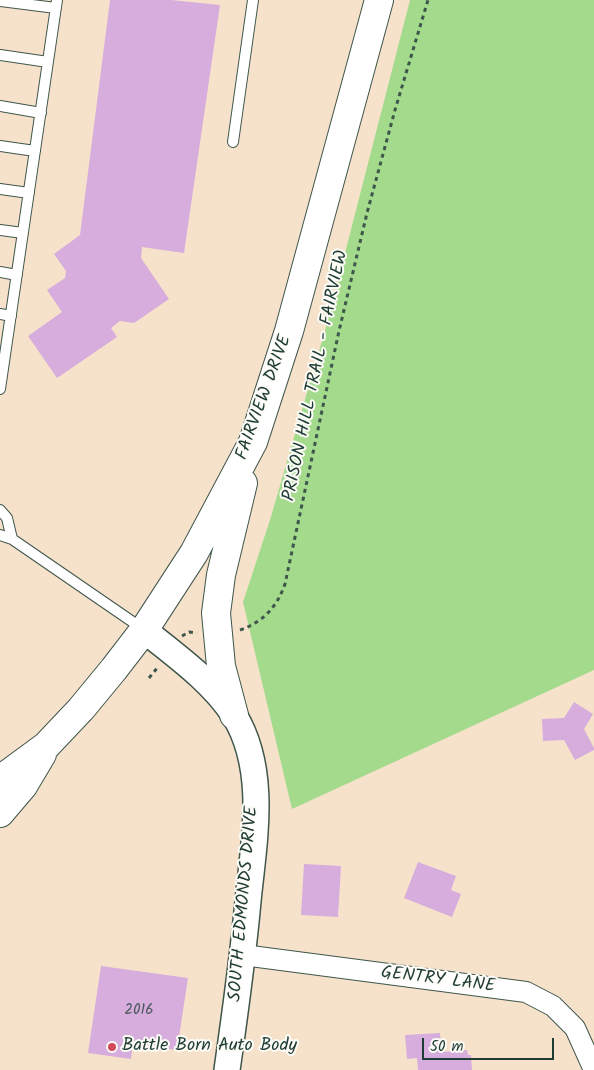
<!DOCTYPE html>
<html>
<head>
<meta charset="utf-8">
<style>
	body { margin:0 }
	#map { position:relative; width:594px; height:1070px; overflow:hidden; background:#f6e2cb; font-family:Kalam,sans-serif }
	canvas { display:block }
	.scale { position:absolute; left:422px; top:1038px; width:132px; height:22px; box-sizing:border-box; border:2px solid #1f3d34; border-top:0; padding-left:6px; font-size:15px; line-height:18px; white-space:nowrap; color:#1f3d34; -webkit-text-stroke:4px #fdfcf7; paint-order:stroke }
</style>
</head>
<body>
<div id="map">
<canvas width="594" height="1070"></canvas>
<div class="scale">50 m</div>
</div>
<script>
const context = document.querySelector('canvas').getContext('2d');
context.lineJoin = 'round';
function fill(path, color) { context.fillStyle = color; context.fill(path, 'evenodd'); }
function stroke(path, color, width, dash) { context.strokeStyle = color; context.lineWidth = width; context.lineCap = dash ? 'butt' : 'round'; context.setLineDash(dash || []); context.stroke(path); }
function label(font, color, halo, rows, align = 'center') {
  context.font = font + ' Kalam,sans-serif'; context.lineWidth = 4; context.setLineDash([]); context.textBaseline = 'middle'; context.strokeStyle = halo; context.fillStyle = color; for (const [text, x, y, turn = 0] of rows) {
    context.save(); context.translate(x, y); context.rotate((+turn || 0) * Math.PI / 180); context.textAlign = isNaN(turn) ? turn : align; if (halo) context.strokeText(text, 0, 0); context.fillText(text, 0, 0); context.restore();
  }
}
fill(new Path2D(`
	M410,0h184v670l-302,139 -49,-207 27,-82 56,-193z`), '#a3da8c');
fill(new Path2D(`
	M110,0h61l49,5 -36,248 -42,-6 -1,11 28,41 -35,24 -14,-2 -9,7 6,9 -60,41 -29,-42 34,-24 -15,-22 18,-12 1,-7 -12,-17 26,-19z
	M574,702l19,12 -9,15 10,19v2l-19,10 -11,-20 -21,1 -1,-22 22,-1z
	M418,862l38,14 -5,14 10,4 -9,23 -48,-19z
	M304,864l37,2 -3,51 -37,-2z
	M101,966l87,12 -11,72 -44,-6 -2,15 -43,-6z
	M440,1033l1,19 26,-2 1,5h3l1,15h-54l-1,-12 -10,1 -2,-24z`), '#d6addc');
const service = new Path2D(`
	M0,1l56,7
	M0,55l48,7
	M0,106l41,7
	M233,142l20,-142
	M0,146l35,5
	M0,189l29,4
	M0,230l23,3
	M0,272l17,3
	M0,314l11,2
	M0,389l57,-389
	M0,510l7,8 5,21
	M0,535l12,4 131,90`);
const minor = new Path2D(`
	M243,955l283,37 27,14 22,22 19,42`);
const tertiary = new Path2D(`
	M144,630c31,25 68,51 90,85 34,55 20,126 14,186 -5,56 -13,113 -21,169`);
const secondary = new Path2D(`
	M234,715l-13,-49 -5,-53 5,-38 22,-92
	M0,780l46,-34 35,-37 33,-40 30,-39 50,-77 59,-111 36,-111 90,-331
	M0,813l23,-27 19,-32`);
stroke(service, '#3f564b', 12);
stroke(minor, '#3f564b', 22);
stroke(tertiary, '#3f564b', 28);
stroke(secondary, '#3f564b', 30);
stroke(new Path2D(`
	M240,630c23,-8 37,-23 45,-46l54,-253 28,-118 28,-103 33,-110
	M182,636l7,-4 8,1
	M149,678l9,-11`), '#3f564b', 3, [4, 4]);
stroke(service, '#fff', 10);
stroke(minor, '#fff', 20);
stroke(tertiary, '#fff', 25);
stroke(secondary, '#fff', 28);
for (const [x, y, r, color] of [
	[112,1047,5,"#d1495b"]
]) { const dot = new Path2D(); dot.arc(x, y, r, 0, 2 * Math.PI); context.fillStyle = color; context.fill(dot); stroke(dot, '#fdfcf7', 2); }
label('15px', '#4d595e', null, [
	["2016",139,1011]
]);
label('18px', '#1f3d34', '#fdfcf7', [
	["PRISON HILL TRAIL - FAIRVIEW",317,376,-78],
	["FAIRVIEW DRIVE",265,398,-70],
	["SOUTH EDMONDS DRIVE",245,904,-85],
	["GENTRY LANE",438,981,7]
]);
label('18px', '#1f3d34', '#fdfcf7', [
	["Battle Born Auto Body",122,1047]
], 'left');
</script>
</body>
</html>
